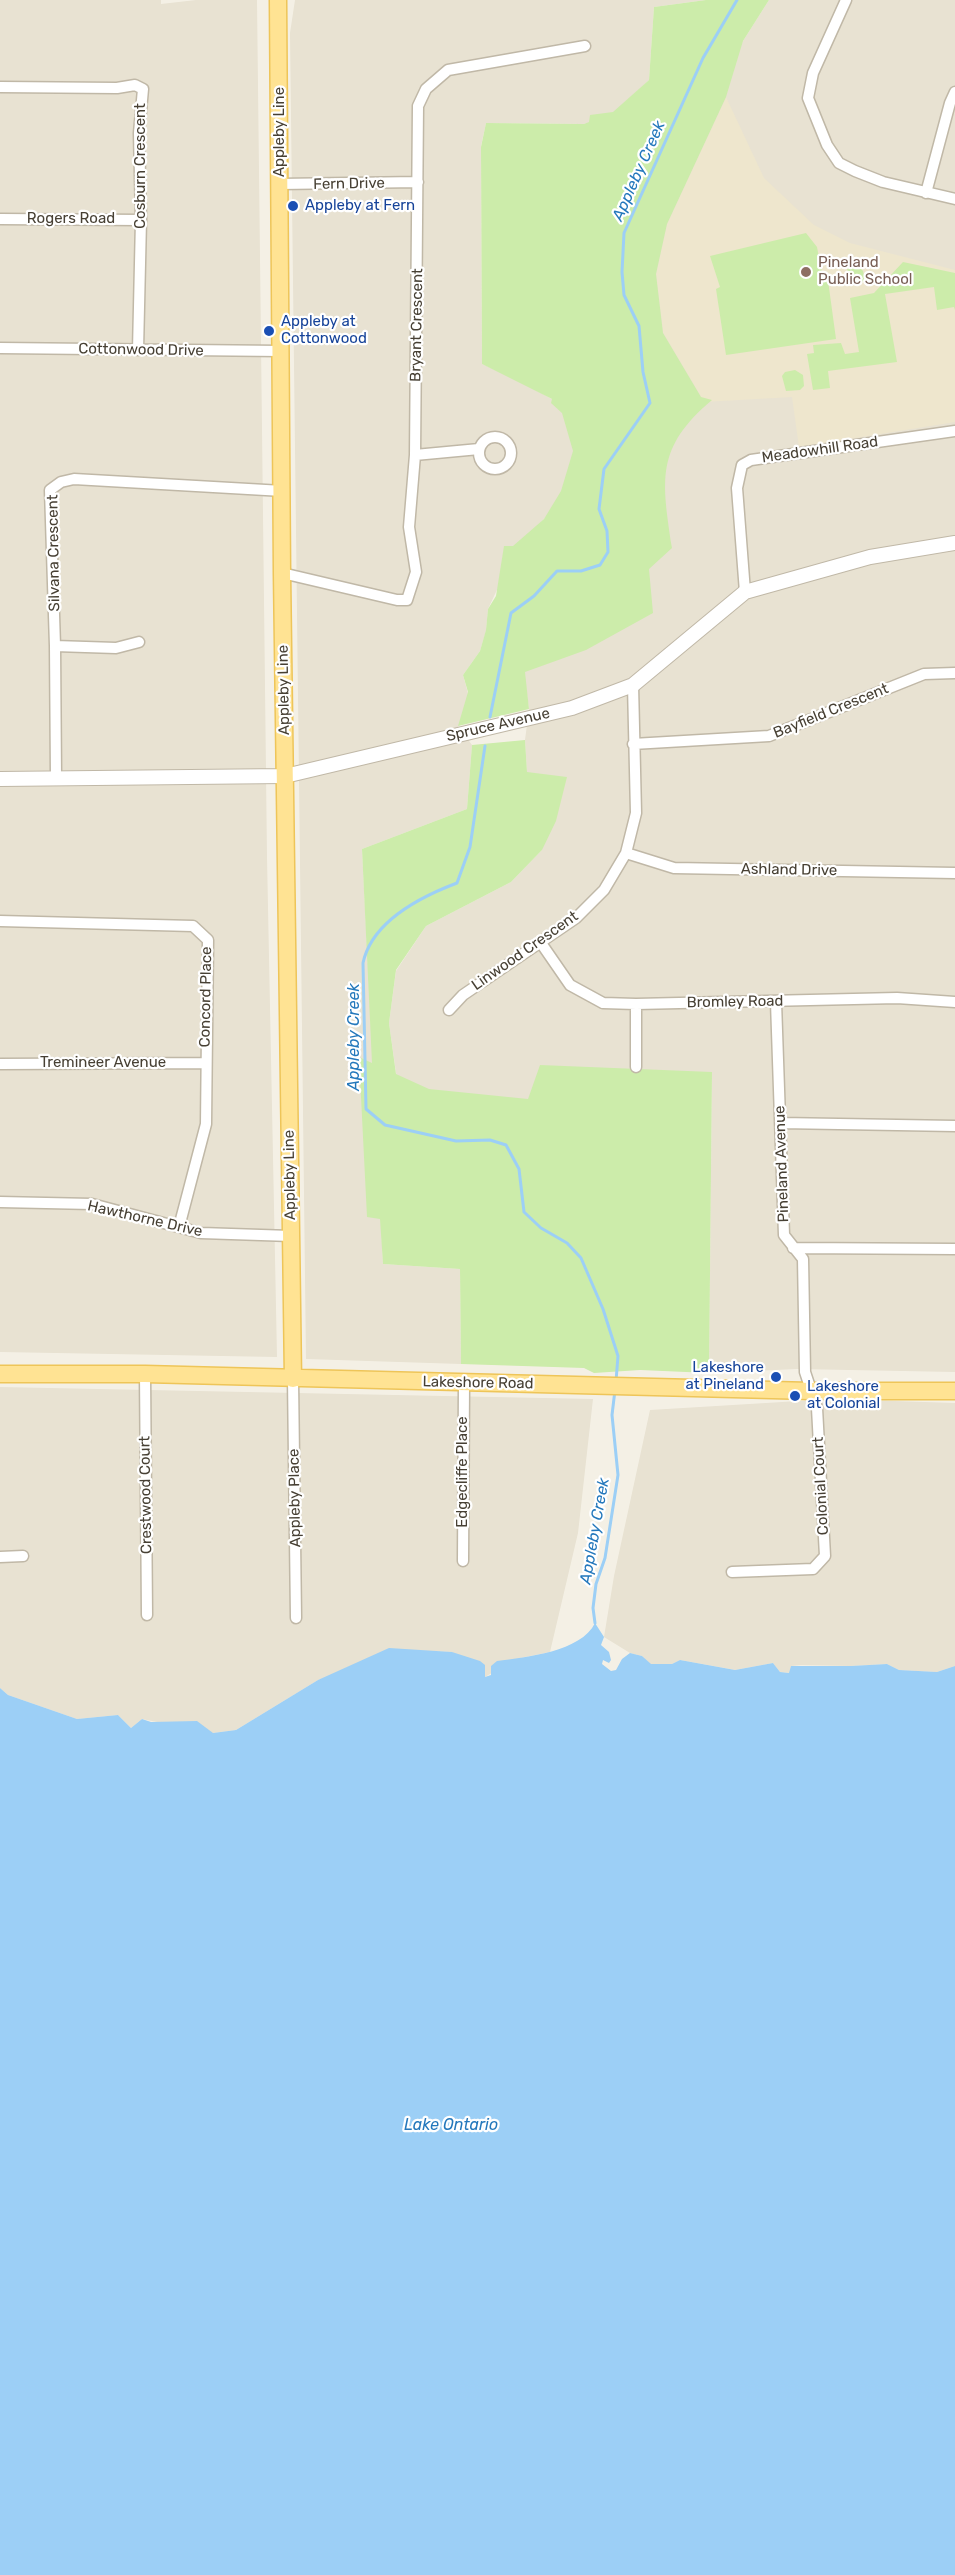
<!DOCTYPE html>
<html>
<head>
<meta charset="utf-8">
<style>
	body { margin:0 }
	canvas { display:block; background:#f4f0e5 }
</style>
</head>
<body>
<canvas width="955" height="2575"></canvas>
<script>
const context = document.querySelector('canvas').getContext('2d');
context.lineJoin = 'round';
function fill(path, color) { context.fillStyle = color; context.fill(path, 'evenodd'); }
function stroke(path, color, width, dash) { context.strokeStyle = color; context.lineWidth = width; context.lineCap = dash ? 'butt' : 'round'; context.setLineDash(dash || []); context.stroke(path); }
function label(font, color, halo, rows, align = 'center') {
  context.font = font + ' Rubik,sans-serif'; context.lineWidth = 4.5; context.setLineDash([]); context.textBaseline = 'middle'; context.strokeStyle = halo; context.fillStyle = color; for (const [text, x, y, turn = 0] of rows) {
    context.save(); context.translate(x, y); context.rotate((+turn || 0) * Math.PI / 180); context.textAlign = isNaN(turn) ? turn : align; if (halo) context.strokeText(text, 0, 0); context.fillText(text, 0, 0); context.restore();
  }
}
fill(new Path2D(`
	M0,0h161v4l35,-4h61l10,857 10,500 -277,-5z
	M295,0h411l-52,7 -5,73 -38,36 -27,8 -98,-1 -5,23 1,218 38,17 65,37 -15,75 -52,52 -30,64 -2,22 -6,20 -17,24 12,44 -17,7 14,19 -5,64 -105,40 21,415 77,5 1,95 -155,-5 -16,-1326z
	M769,0h186v1372l-158,-3 -88,4 3,-301 -194,57 -118,-28 -11,-78 7,-52 30,-45 85,-44 31,-32 -15,-78 -2,-32 4,-31 -5,-37 122,-148 21,-154 -24,-116 100,-213z
	M0,1387l593,12 -15,134 -28,119 -35,7 -30,18 -33,-25 -22,-1 -112,29 -82,50 -23,3 -71,-14 -11,9 -13,-13 -41,4 -69,-24 -8,-7z
	M832,1399l123,4v263l-18,6 -38,-2 -12,-6 -36,2 -50,-1 -10,1 -1,7 -10,-1 -7,-9 -38,7 -55,-10 -8,4h-22l-8,-8 -12,-3 -26,-16 10,-61 36,-166z`), '#e8e2d2');
fill(new Path2D(`
	M726,97l38,81 50,47 36,18 105,27v152l-156,25 -7,-50 -88,5 -41,-69 -7,-59 11,-50z`), '#eee6cd');
fill(new Path2D(`
	M706,0h63l-26,41 -17,56 -59,127 -11,50 7,59 38,64 11,3c-57,48 -50,80 -40,148l-23,21 4,44 -67,37 -61,22 4,37 -71,17 10,-34 -5,-17 17,-24 6,-21 2,-21 8,-13 8,-50h9l31,-27 17,-28 12,-40 -11,-38 -11,-10 1,-4 -70,-35 -1,-217 5,-24 98,1 5,-2 1,-7 23,-3 36,-32 5,-73z
	M806,233l11,14 5,26h5l9,66 -110,16 -10,-66 4,-2 -10,-31z
	M903,262l52,11v37l-1,-3 -17,3 -3,-23 -49,7 12,68 -69,9 2,17 -17,2 -6,-36 7,-1 -1,-8 28,-2 4,11 14,-2 -9,-54 24,-5z
	M859,267l4,4 2,10 -15,3 -3,-15z
	M795,370l8,5 1,11 -4,4 -14,1 -4,-15 3,-4z
	M525,740l2,32 40,5 -11,44 -14,29 -31,32 -85,44 -30,44 -7,53 7,51 33,15 99,10 12,-34 172,7 -3,301 -69,-3 -46,3 -10,-5 -123,-4 -1,-95 -77,-5 -3,-45 -13,-2 -8,-160 13,6 -10,-214 105,-40 5,-64z`), '#ccecaa');
fill(new Path2D(`
	M595,1623l9,14 -3,8 8,7 2,8 -2,3 -6,-3 -1,4 9,7 5,-1 6,-11 8,-6 12,3 9,8h21l8,-4 55,10 38,-7 7,9 9,1 2,-7h60l36,-2 12,6 38,2 18,-6v909h-955v-887l8,7 69,24 41,-4 13,13 11,-9 9,3 46,-1 16,12 23,-3 82,-50 71,-32 63,4 28,9 5,4v12l6,-2v-9l6,-5c29,-4 84,-9 98,-38z`), '#9ccff6');
stroke(new Path2D(`
	M490,717l21,-104 23,-17 23,-25h24l19,-6 8,-13 -1,-21 -8,-22 5,-40 46,-66 -7,-31 -4,-46 -15,-31 -2,-23 2,-39 79,-175 34,-58
	M485,746l-15,101 -13,36c-37,14 -85,38 -94,80l3,146 19,16 71,16 34,-1 16,5 13,24 5,43 17,16 26,15 14,15 22,51 15,47 -2,25
	M595,1623l-2,-15 3,-24 9,-26 13,-83 -6,-60 3,-25`), '#9ccff6', 3);
const minor = new Path2D(`
	M846,0l-33,73 -5,25 19,47 12,18 16,8 28,11 72,17
	M0,87l117,1 18,-3 8,4 -4,44 2,87 -3,130
	M280,184l138,-2
	M926,193l24,-90 5,-11
	M0,219l141,1
	M0,348l281,3
	M479 453a16 16 0 1 1 32 0a16 16 0 1 1-32 0Z
	M415,455l64,-6
	M282,573l115,27h10l9,-28 -7,-45 6,-72 3,-349 8,-17 22,-19 137,-24
	M745,592l-8,-104 5,-23 9,-5 204,-29
	M55,646l61,2 23,-6
	M633,744l136,-8 155,-62 31,-1
	M56,778l-1,-132 -5,-156 11,-8 13,-3 209,12
	M626,853l48,15 281,5
	M0,921l193,5 15,14 -2,184 -27,103
	M541,943l29,42 33,18 33,1 261,-6 58,4
	M636,1004v63
	M449,1010l14,-15 113,-77 28,-28 22,-37 10,-40 -3,-128
	M0,1064l205,-1
	M781,1123l174,3
	M0,1202l92,2 109,29 90,3
	M793,1248l162,1
	M145,1374l2,241
	M293,1379l3,239
	M0,1557l23,-1
	M463,1561l1,-178
	M732,1572l81,-3 12,-13 -8,-148 -12,-36 -2,-113 -19,-24 -8,-233`);
const tertiary = new Path2D(`
	M0,779l285,-3 287,-68 61,-23 112,-93 125,-35 85,-14`);
const primary = new Path2D(`
	M278,0l4,573 11,806
	M0,1374h145l666,17h144`);
stroke(minor, '#c0b8a7', 13);
stroke(tertiary, '#c0b8a7', 16);
stroke(primary, '#eec559', 19);
stroke(minor, '#fff', 10);
stroke(tertiary, '#fff', 14);
stroke(primary, '#ffe393', 16);
for (const [x, y, r, color] of [
	[293,206,6,"#1a4fb4"],
	[806,272,6,"#8d6e63"],
	[269,331,6,"#1a4fb4"],
	[776,1377,6,"#1a4fb4"],
	[795,1396,6,"#1a4fb4"]
]) { const dot = new Path2D(); dot.arc(x, y, r, 0, 2 * Math.PI); context.fillStyle = color; context.fill(dot); stroke(dot, '#fff', 2); }
label('15px', '#474034', '#fff', [
	["Appleby Line",280,132,-90],
	["Cosburn Crescent",141,166,-90],
	["Fern Drive",349,184,-1],
	["Rogers Road",71,219],
	["Bryant Crescent",417,325,-89],
	["Cottonwood Drive",141,350,1],
	["Meadowhill Road",820,450,-8],
	["Silvana Crescent",54,553,-91],
	["Appleby Line",284,690,-91],
	["Bayfield Crescent",831,711,-22],
	["Spruce Avenue",498,725,-13],
	["Ashland Drive",789,870,1],
	["Linwood Crescent",525,951,-35],
	["Concord Place",206,997,-89],
	["Bromley Road",735,1002,-1],
	["Tremineer Avenue",103,1063],
	["Pineland Avenue",782,1164,-92],
	["Appleby Line",290,1175,-91],
	["Hawthorne Drive",145,1219,13],
	["Lakeshore Road",478,1383,1],
	["Edgecliffe Place",463,1472,-90],
	["Colonial Court",821,1486,-93],
	["Crestwood Court",146,1495,-91],
	["Appleby Place",295,1498,-91]
]);
label('15px', '#164399', '#fff', [
	["Appleby at Fern",305,206],
	["Appleby at",281,322],
	["Cottonwood",281,339],
	["Lakeshore",764,1368,"right"],
	["at Pineland",764,1385,"right"],
	["Lakeshore",807,1387],
	["at Colonial",807,1404]
], 'left');
label('15px', '#785e54', '#fff', [
	["Pineland",818,263],
	["Public School",818,280]
], 'left');
label('italic 16px', '#2478bc', '#fff', [
	["Appleby Creek",639,171,-66],
	["Appleby Creek",354,1037,-90],
	["Appleby Creek",595,1531,-80],
	["Lake Ontario",451,2125]
]);
</script>
</body>
</html>
